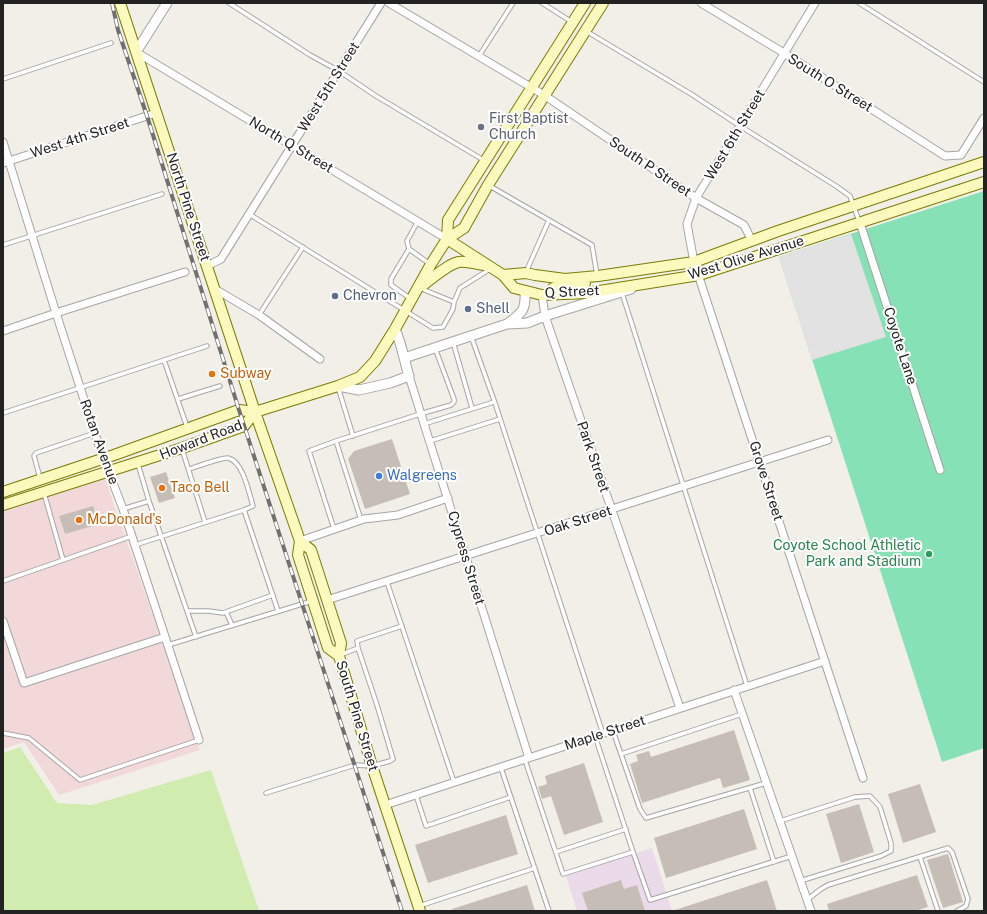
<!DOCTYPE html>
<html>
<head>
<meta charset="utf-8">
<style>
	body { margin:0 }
	#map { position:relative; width:987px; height:914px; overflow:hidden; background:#f2eee8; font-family:"Public Sans",sans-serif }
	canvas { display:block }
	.frame { position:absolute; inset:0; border:4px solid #222; pointer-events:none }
</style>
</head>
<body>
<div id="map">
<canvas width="987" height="914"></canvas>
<div class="frame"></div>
</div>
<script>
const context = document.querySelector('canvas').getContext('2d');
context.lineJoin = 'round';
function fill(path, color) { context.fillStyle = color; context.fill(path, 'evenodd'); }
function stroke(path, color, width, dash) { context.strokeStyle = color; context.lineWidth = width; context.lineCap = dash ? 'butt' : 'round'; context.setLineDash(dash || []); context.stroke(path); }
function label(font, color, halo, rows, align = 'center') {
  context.font = font + ' "Public Sans",sans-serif'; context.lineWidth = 4; context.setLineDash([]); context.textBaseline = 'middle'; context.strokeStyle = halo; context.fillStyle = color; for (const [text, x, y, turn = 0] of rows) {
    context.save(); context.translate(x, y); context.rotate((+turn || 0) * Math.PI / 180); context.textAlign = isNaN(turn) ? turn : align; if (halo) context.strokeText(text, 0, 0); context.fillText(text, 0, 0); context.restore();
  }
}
fill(new Path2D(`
	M104,476l96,274 -141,45 -35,-53 -21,7v-241z`), '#f2d8d9');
fill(new Path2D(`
	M652,848l20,63h-95l-11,-35z`), '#ebdae9');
fill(new Path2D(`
	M20,747l37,56 35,2 119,-35 48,141h-256v-158z`), '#d1ecaf');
fill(new Path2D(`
	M984,191v557l-42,14 -163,-505z`), '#86e1b7');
fill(new Path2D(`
	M851,234l35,103 -74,23 -33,-103z`), '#e2e2e2');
fill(new Path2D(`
	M392,439l18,55 -45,15 -17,-50 6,-8z
	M166,472l9,26 -16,5 -9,-26z
	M93,506l6,18 -34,10 -6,-18z
	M734,730l16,50 -27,8 -3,-10 -78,25 -12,-39 8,-3 -2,-6 13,-4 2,6z
	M584,763l19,59 -39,13 -13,-39 -9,3 -4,-12 9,-3 -2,-8z
	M920,784l16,48 -33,11 -15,-49z
	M859,804l15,48 -33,11 -15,-49z
	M744,809l13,40 -91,29 -12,-40z
	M506,815l12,39 -90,29 -13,-38z
	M948,854l15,48 -20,6 -16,-48z
	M917,875l11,32 -13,4h-86l-2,-7z
	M621,880l3,9 13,-4 8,26h-57l-6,-18z
	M767,880l10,31h-102v-1z
	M527,885l8,26h-82l-1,-2z`), '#c7bdb7');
const service = new Path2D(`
	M229,3l81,52 29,16 37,25 109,65
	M542,3l30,19
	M859,3l125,79
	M586,31l105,63 49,32 96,60 14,10 9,25
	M479,56l34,-53
	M3,79l108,-36
	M488,185l104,60 5,30
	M249,214l184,114 10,-1 10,-18 1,-7 6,-14 30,-19
	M418,221l-11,20 2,8 21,15
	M3,245l159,-51
	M409,249l-18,30v6l20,14
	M526,272l23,-52
	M422,289l32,13
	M622,293l125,393
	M259,315l44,-68
	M471,336l24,67 108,331
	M453,342l19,66
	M164,360l23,67
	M338,387l15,49
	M178,399l42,-13
	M3,413l204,-67
	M424,424l70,-22
	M430,441l70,-22
	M182,449l23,73
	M138,464l11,37
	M189,469c7,-2 33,-12 39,-11 15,3 21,35 25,48l-9,4
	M40,478l-6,-22 2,-3 59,-20
	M44,493l19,67
	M123,509l26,-8 47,136
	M361,520l-25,-79 84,-27 31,-9 3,-3v-3l-19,-51
	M334,529l-25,-78 27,-10
	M135,545l109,-35 34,101
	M3,581l129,-45
	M387,582l67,200
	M187,611h21l15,2 50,-18
	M226,612l6,13
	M168,645l144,-44
	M340,655l18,-7 -1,-7 45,-15
	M613,731l27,78 6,9 120,-35
	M3,733l26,5 51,42 119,-40
	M621,754l121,-40
	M525,760l38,114 70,-22 -38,-116
	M501,768l48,143
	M750,788l24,74
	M266,793l89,-28 17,1 18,-5 3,-2 -16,-54 -19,-57
	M416,795l10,31 85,-29
	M780,821l75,-24 15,-1 10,11 11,36v8l-10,5 -81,25
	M556,852l70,-23
	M633,852l17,48 142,-44
	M920,857l18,54
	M808,899l13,-10 7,-4 120,-37 4,4 16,47 -2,7 -9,5
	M419,906l116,-38`);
const minor = new Path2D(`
	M389,3l155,92 152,103 48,27 8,16
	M701,3l83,50 161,103 16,-1 23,-37
	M815,3l-119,195 -9,26 7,38 169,516
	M136,52l311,187
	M3,142l53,171 45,139 22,57 76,231
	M3,163l153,-50
	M860,223l80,247
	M207,266l14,-7 160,-256
	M215,289l44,26 61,44
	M542,295l3,21 135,392
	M3,331l53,-18 129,-41
	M409,376l120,382
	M300,541l64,-22 34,-4 50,-17
	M327,600l501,-160
	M3,621l21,62 141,-46
	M734,690l77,221
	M385,805l440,-144`);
const tertiary = new Path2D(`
	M136,52l31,-49
	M507,324c15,-11 19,-13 18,-33
	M404,358l103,-34 20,-1 18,-7 86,-27
	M338,386l21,4 31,-7 19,-7c-5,-16 -7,-31 -14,-47`);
const secondary = new Path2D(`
	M120,3l135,409 45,129 -2,14 30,93 11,8 33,110 48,145
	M447,239l56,36 11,13 28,7 45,-2 112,-18 285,-93
	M447,239l1,-19 137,-217
	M503,275l23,-2 9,2 30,4 33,-3 96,-14 84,-31 206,-69
	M422,286c9,-7 26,-22 37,-24 8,-1 17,2 25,3
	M553,288l32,-5
	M3,492l111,-37 125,-45 16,2 83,-26 22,-9 15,-16 20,-32 36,-65 16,-25 17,-11 24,-43 115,-182
	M3,505l179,-57 62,-22 11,-14
	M300,541l11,9 30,93 -2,13`);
stroke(service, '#a6a6a6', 5.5);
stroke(minor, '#a6a6a6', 9);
stroke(tertiary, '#a6a6a6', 11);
stroke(secondary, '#7a7e03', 12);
stroke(service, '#fff', 3.5);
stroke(minor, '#fff', 7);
stroke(tertiary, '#fff', 9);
stroke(secondary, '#fbf9be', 10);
const rail = new Path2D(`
	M112,3l6,27 29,86 92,294 163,501`);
stroke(rail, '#707070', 4);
stroke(rail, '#fff', 2.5, [8]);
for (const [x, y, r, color] of [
	[481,127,4,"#6b7280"],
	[335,296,4,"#5c6f8a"],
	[468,309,4,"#5c6f8a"],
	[212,374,4,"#e8710a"],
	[379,476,4,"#3f7fe0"],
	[162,488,4,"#e8710a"],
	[79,520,4,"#e8710a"],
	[929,554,4,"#2e9e5b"]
]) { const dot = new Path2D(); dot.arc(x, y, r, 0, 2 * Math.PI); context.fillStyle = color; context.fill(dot); stroke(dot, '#fff', 1.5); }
label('14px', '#222', '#fff', [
	["South O Street",830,83,32],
	["West 5th Street",329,87,-58],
	["West 6th Street",735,135,-59],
	["West 4th Street",80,138,-18],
	["North Q Street",291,145,31],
	["South P Street",650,167,34],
	["North Pine Street",188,207,72],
	["West Olive Avenue",746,258,-17],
	["Q Street",572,292,-3],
	["Coyote Lane",900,346,72],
	["Howard Road",201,440,-21],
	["Rotan Avenue",99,442,70],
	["Park Street",593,457,71],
	["Grove Street",766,481,72],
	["Oak Street",578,521,-18],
	["Cypress Street",466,558,73],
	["South Pine Street",357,716,73],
	["Maple Street",605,733,-18]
]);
label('14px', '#5b616d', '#fff', [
	["First Baptist",489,119],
	["Church",489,135]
], 'left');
label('14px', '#4e5e75', '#fff', [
	["Chevron",343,296],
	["Shell",476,309]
], 'left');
label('14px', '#c56008', '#fff', [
	["Subway",220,374],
	["Taco Bell",170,488],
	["McDonald's",87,520]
], 'left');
label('14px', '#366cbe', '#fff', [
	["Walgreens",387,476]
], 'left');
label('14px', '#27864d', '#fff', [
	["Coyote School Athletic",921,546],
	["Park and Stadium",921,562]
], 'right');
</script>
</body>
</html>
